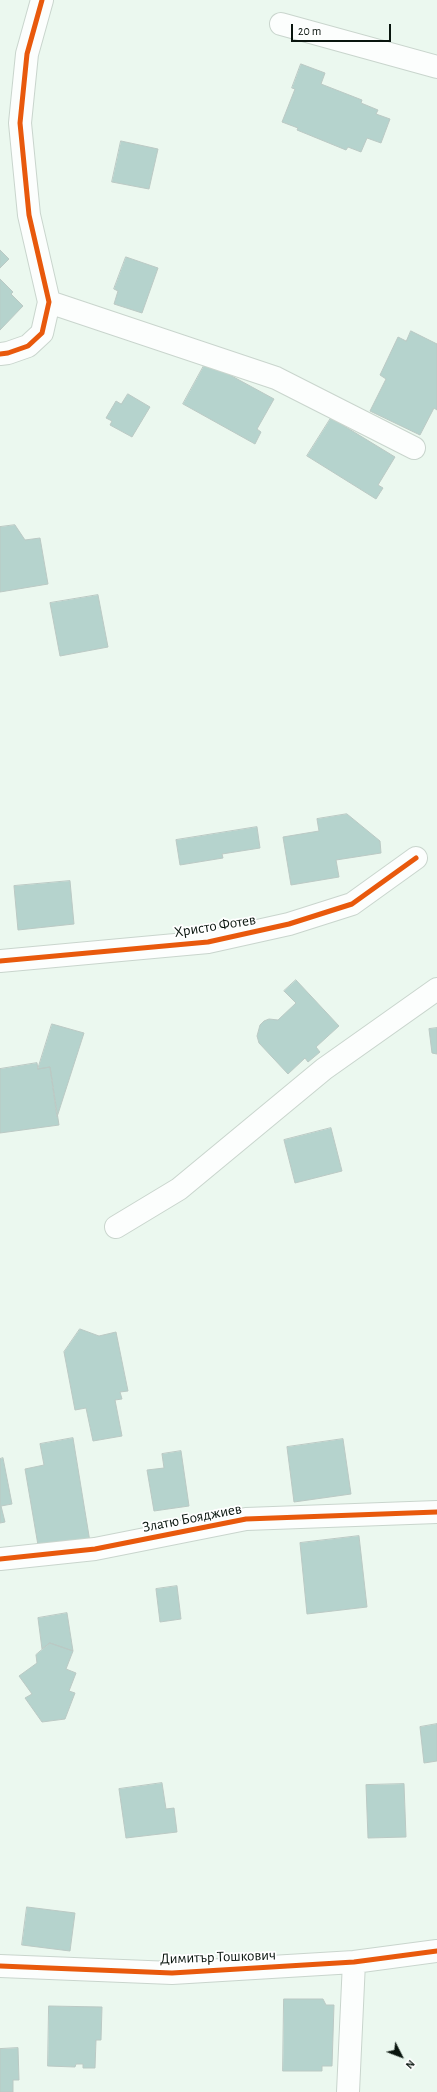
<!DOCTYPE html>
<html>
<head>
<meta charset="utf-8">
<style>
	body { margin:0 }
	#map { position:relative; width:437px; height:2092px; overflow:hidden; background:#ebf8ef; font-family:"Alegreya Sans",sans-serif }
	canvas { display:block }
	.north { position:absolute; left:381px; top:2036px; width:40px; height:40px; -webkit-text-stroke:3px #fff; paint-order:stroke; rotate:132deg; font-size:11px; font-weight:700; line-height:16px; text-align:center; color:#09150e }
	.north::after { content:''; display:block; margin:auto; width:14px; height:18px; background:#09150e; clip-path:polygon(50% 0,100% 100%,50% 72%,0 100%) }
	.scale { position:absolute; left:291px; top:24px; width:100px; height:18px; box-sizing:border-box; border:2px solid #09150e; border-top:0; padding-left:5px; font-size:12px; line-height:14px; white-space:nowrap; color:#09150e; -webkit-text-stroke:3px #fff; paint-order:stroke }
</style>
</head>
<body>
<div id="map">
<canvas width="437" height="2092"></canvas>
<div class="north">N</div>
<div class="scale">20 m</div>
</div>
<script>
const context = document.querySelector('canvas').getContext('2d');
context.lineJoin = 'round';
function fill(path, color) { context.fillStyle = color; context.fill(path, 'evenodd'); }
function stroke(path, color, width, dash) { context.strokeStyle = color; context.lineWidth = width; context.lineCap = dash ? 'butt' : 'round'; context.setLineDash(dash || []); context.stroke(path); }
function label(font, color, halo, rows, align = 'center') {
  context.font = font + ' "Alegreya Sans",sans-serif'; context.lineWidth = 3.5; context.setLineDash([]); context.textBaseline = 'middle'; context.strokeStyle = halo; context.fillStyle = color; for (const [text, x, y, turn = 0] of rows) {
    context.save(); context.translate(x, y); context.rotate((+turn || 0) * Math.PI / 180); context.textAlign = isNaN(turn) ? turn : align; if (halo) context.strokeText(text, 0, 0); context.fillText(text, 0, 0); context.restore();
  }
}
const building = new Path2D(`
	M301,64l24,9 -4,11 41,16 -1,3 17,7 -2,4 14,5 -9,24 -14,-5 -6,14 -13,-5 -2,3 -49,-20 1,-2 -16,-6 13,-33 -3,-1z
	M121,141l37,8 -9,40 -37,-7z
	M0,250l9,9 -9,9z
	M126,257l32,11 -16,45 -28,-9 4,-13 -4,-2z
	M0,279l13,13 -2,2 12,12 -23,24z
	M411,331l26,13v66l-3,-2 -14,27 -50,-24 16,-32 -6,-4 18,-38 8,4z
	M206,362l68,37 -17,30 4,3 -6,12 -72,-40z
	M128,394l22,13 -18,30 -22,-12 2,-4 -6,-3 10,-17 5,3z
	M331,418l64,39 -17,28 5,3 -7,11 -69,-43z
	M15,525l10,15 15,-2 8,46 -48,8v-65z
	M98,595l10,52 -48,9 -10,-53z
	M347,814l33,27 1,12 -45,7 3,17 -48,8 -8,-48 36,-6 -2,-12z
	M257,827l3,21 -38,6 1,4 -43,7 -4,-25z
	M70,881l4,43 -56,6 -4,-44z
	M296,980l43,46 -23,21 4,5 -12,10 -3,-4 -17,16 -29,-31 -2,-7 3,-11 4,-4 5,-2 9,1 18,-17 -12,-12z
	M52,1024l32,9 -27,84 -7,-50 -12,2z
	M437,1028v26l-5,-1 -3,-24z
	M37,1063l1,6 12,-2 9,58 -59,8v-64z
	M331,1128l11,43 -47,12 -11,-43z
	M80,1329l19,7 17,-4 12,59 -8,1 2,7 -7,1 7,36 -29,5 -7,-33 -11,2 -11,-58z
	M73,1438l17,104 -51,9 -14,-82 19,-4 -4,-21z
	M343,1439l8,55 -57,8 -7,-55z
	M181,1451l8,55 -35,5 -7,-41 17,-2 -2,-14z
	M3,1458l9,46 -11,2 4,16 -5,1v-64z
	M359,1536l8,71 -60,7 -7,-71z
	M177,1586l4,33 -21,3 -4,-33z
	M67,1613l6,38 -23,-8 -8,6 -4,-31z
	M50,1643l23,8 -7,18 10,4 -7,18 6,2 -10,26 -23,3 -17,-24 7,-4 -13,-18 18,-13 -1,-8z
	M437,1724v37l-13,2 -4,-36z
	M162,1783l4,26 8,-1 3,24 -51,6 -7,-49z
	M404,1784l2,53 -38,1 -2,-53z
	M27,1907l48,6 -5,38 -48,-6z
	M284,1999h39l3,6h8l-2,61h-10v5h-39z
	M49,2006l53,1 -1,33h-5l-1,28h-12v-4h-7l-1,3 -27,-1z
	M18,2048l1,32h-6v12h-13v-43z`);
fill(building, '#b5d3cd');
stroke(building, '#bbc9c4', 1);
const minor = new Path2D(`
	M281,24l156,43
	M49,302l227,76 138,70
	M0,354l8,-1 20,-7 14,-13 7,-31 -20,-87 -9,-92 7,-69 15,-54
	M0,961l208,-19 81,-18 63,-20 64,-46
	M116,1227l63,-38 145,-120 113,-80
	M0,1559l95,-10 151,-30 191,-7
	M0,1966l172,7 182,-11 83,-11
	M348,2092l6,-130`);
stroke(minor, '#c9d5cd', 24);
stroke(minor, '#fcfefd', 22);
stroke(new Path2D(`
	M0,354l8,-1 20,-7 14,-13 7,-31 -20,-87 -9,-92 7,-69 15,-54
	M0,961l208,-19 81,-18 63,-20 64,-46
	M0,1559l95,-10 151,-30 191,-7
	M0,1966l172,7 182,-11 83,-11`), '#e8590c', 5);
label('15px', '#09150e', '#fff', [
	["Христо Фотев",215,926,-9],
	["Златю Бояджиев",192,1518,-11],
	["Димитър Тошкович",218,1957,-2]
]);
</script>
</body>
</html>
